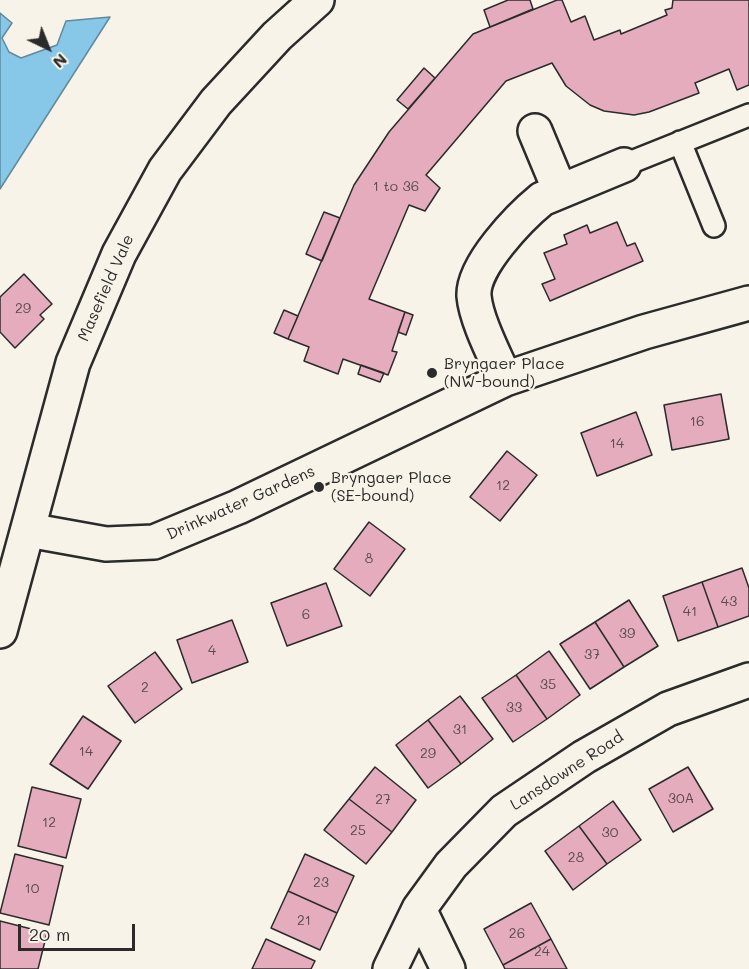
<!DOCTYPE html>
<html>
<head>
<meta charset="utf-8">
<style>
	body { margin:0 }
	#map { position:relative; width:749px; height:969px; overflow:hidden; background:#f7f3e8; font-family:Mali,sans-serif }
	canvas { display:block }
	.north { position:absolute; left:18px; top:18px; width:60px; height:60px; -webkit-text-stroke:4px #f7f3e8; paint-order:stroke; rotate:137deg; font-size:16px; font-weight:700; line-height:24px; text-align:center; color:#2b2b2b }
	.north::after { content:''; display:block; margin:auto; width:21px; height:27px; background:#2b2b2b; clip-path:polygon(50% 0,100% 100%,50% 72%,0 100%) }
	.scale { position:absolute; left:18px; top:924px; width:117px; height:27px; box-sizing:border-box; border:3px solid #2b2b2b; border-top:0; padding-left:8px; font-size:18px; line-height:21px; white-space:nowrap; color:#2b2b2b; -webkit-text-stroke:4px #f7f3e8; paint-order:stroke }
</style>
</head>
<body>
<div id="map">
<canvas width="749" height="969"></canvas>
<div class="north">N</div>
<div class="scale">20 m</div>
</div>
<script>
const context = document.querySelector('canvas').getContext('2d');
context.lineJoin = 'round';
function fill(path, color) { context.fillStyle = color; context.fill(path, 'evenodd'); }
function stroke(path, color, width, dash) { context.strokeStyle = color; context.lineWidth = width; context.lineCap = dash ? 'butt' : 'round'; context.setLineDash(dash || []); context.stroke(path); }
function label(font, color, halo, rows, align = 'center') {
  context.font = font + ' Mali,sans-serif'; context.lineWidth = 4.5; context.setLineDash([]); context.textBaseline = 'middle'; context.strokeStyle = halo; context.fillStyle = color; for (const [text, x, y, turn = 0] of rows) {
    context.save(); context.translate(x, y); context.rotate((+turn || 0) * Math.PI / 180); context.textAlign = isNaN(turn) ? turn : align; if (halo) context.strokeText(text, 0, 0); context.fillText(text, 0, 0); context.restore();
  }
}
const water = new Path2D(`
	M0,13l12,10 -10,15 7,14 12,6 36,-13 9,-24 44,-4 -110,172z`);
fill(water, '#87c7e8');
stroke(water, '#62899c', 1.5);
const building = new Path2D(`
	M508,0h22l3,9 -43,18 -6,-17z
	M557,0h5l9,22 14,-6 9,24 26,-10 1,4 46,-19 -2,-5 7,-2 1,-8h76v85l-12,5 -8,-21 -34,14 4,10 -50,19 -15,3 -30,-4 -14,-6 -24,-19 -14,-23 -46,18 -80,94 14,13 -15,23 -16,-6 -40,94 36,13 -13,39 5,1 -9,23 -45,-16 -5,15 -34,-13 5,-14 -21,-8 66,-154 35,-53 84,-98z
	M424,68l11,10 -27,31 -11,-9z
	M324,212l16,6 -18,43 -16,-7z
	M617,222l10,24 8,-3 8,18 -93,40 -8,-17 13,-5 -11,-26 23,-9 -3,-9 23,-10 3,8z
	M24,274l28,30 -12,11 4,4 -29,29 -15,-16v-35z
	M284,310l14,6 -10,23 -14,-6z
	M405,312l8,3 -7,20 -8,-3z
	M361,365l23,8 -4,9 -22,-8z
	M721,394l8,45 -57,11 -8,-45z
	M636,412l16,43 -55,21 -16,-43z
	M507,451l30,24 -37,46 -30,-24z
	M369,522l36,27 -35,47 -36,-27z
	M742,568l7,20v28l-31,11 -16,-45z
	M702,582l16,45 -40,14 -15,-45z
	M326,583l16,43 -55,20 -16,-43z
	M629,600l29,46 -34,21 -29,-45z
	M232,620l16,42 -56,21 -15,-43z
	M595,622l29,45 -34,22 -30,-45z
	M549,651l31,44 -33,24 -31,-44z
	M155,652l27,37 -47,34 -27,-37z
	M516,675l31,44 -34,23 -31,-44z
	M460,696l33,43 -32,25 -33,-44z
	M83,716l38,25 -33,48 -38,-25z
	M428,720l33,44 -33,24 -32,-43z
	M375,767l41,33 -24,32 -43,-33z
	M688,767l25,42 -40,23 -24,-43z
	M32,787l49,12 -15,59 -48,-12z
	M349,799l43,33 -26,32 -42,-34z
	M613,801l28,39 -34,24 -28,-38z
	M579,826l28,38 -34,26 -28,-39z
	M15,854l48,12 -14,59 -49,-12z
	M305,854l49,22 -17,37 -49,-22z
	M288,891l49,22 -17,37 -49,-22z
	M531,903l20,36 -48,26 -19,-36z
	M0,921l47,12 -9,36h-38z
	M266,939l49,22 -4,8h-59z
	M551,939l16,30h-62l-2,-4z`);
fill(building, '#e5acbd');
stroke(building, '#2b2b2b', 1.5);
const service = new Path2D(`
	M680,142l34,84
	M624,165l125,-50`);
const minor = new Path2D(`
	M535,131l25,60
	M505,379c-10,-23 -29,-59 -31,-83 -2,-30 46,-79 68,-97l82,-34
	M28,530l78,14 48,-2 84,-35 267,-128 139,-47 105,-29
	M419,909l29,60
	M390,969l29,-60 32,-44 53,-54 80,-54 84,-48 81,-29`);
const tertiary = new Path2D(`
	M0,631l73,-268 46,-109 46,-84 51,-68 61,-66 40,-36`);
stroke(service, '#2b2b2b', 26);
stroke(minor, '#2b2b2b', 38);
stroke(tertiary, '#2b2b2b', 38);
stroke(service, '#f7f3e8', 21);
stroke(minor, '#f7f3e8', 33);
stroke(tertiary, '#f7f3e8', 33);
for (const [x, y, r, color] of [
	[432,373,6,"#2b2b2b"],
	[319,487,6,"#2b2b2b"]
]) { const dot = new Path2D(); dot.arc(x, y, r, 0, 2 * Math.PI); context.fillStyle = color; context.fill(dot); stroke(dot, '#f7f3e8', 2); }
label('14px', '#5a4b50', null, [
	["1 to 36",396,187],
	["29",23,309],
	["16",697,422],
	["14",617,444],
	["12",503,486],
	["8",369,559],
	["43",729,602],
	["41",690,612],
	["6",306,615],
	["39",627,634],
	["4",212,651],
	["37",592,655],
	["35",548,685],
	["2",145,688],
	["33",514,708],
	["31",460,730],
	["14",86,752],
	["29",428,754],
	["30A",681,799],
	["27",383,800],
	["12",49,823],
	["25",358,831],
	["30",610,833],
	["28",576,858],
	["23",321,883],
	["10",32,889],
	["21",304,921],
	["26",517,934],
	["24",542,952]
]);
label('16px', '#2b2b2b', '#f7f3e8', [
	["Masefield Vale",106,288,-66],
	["Drinkwater Gardens",241,503,-24],
	["Lansdowne Road",567,771,-33]
]);
label('16px', '#2b2b2b', '#f7f3e8', [
	["Bryngaer Place",444,364],
	["(NW-bound)",444,382],
	["Bryngaer Place",331,478],
	["(SE-bound)",331,496]
], 'left');
</script>
</body>
</html>
